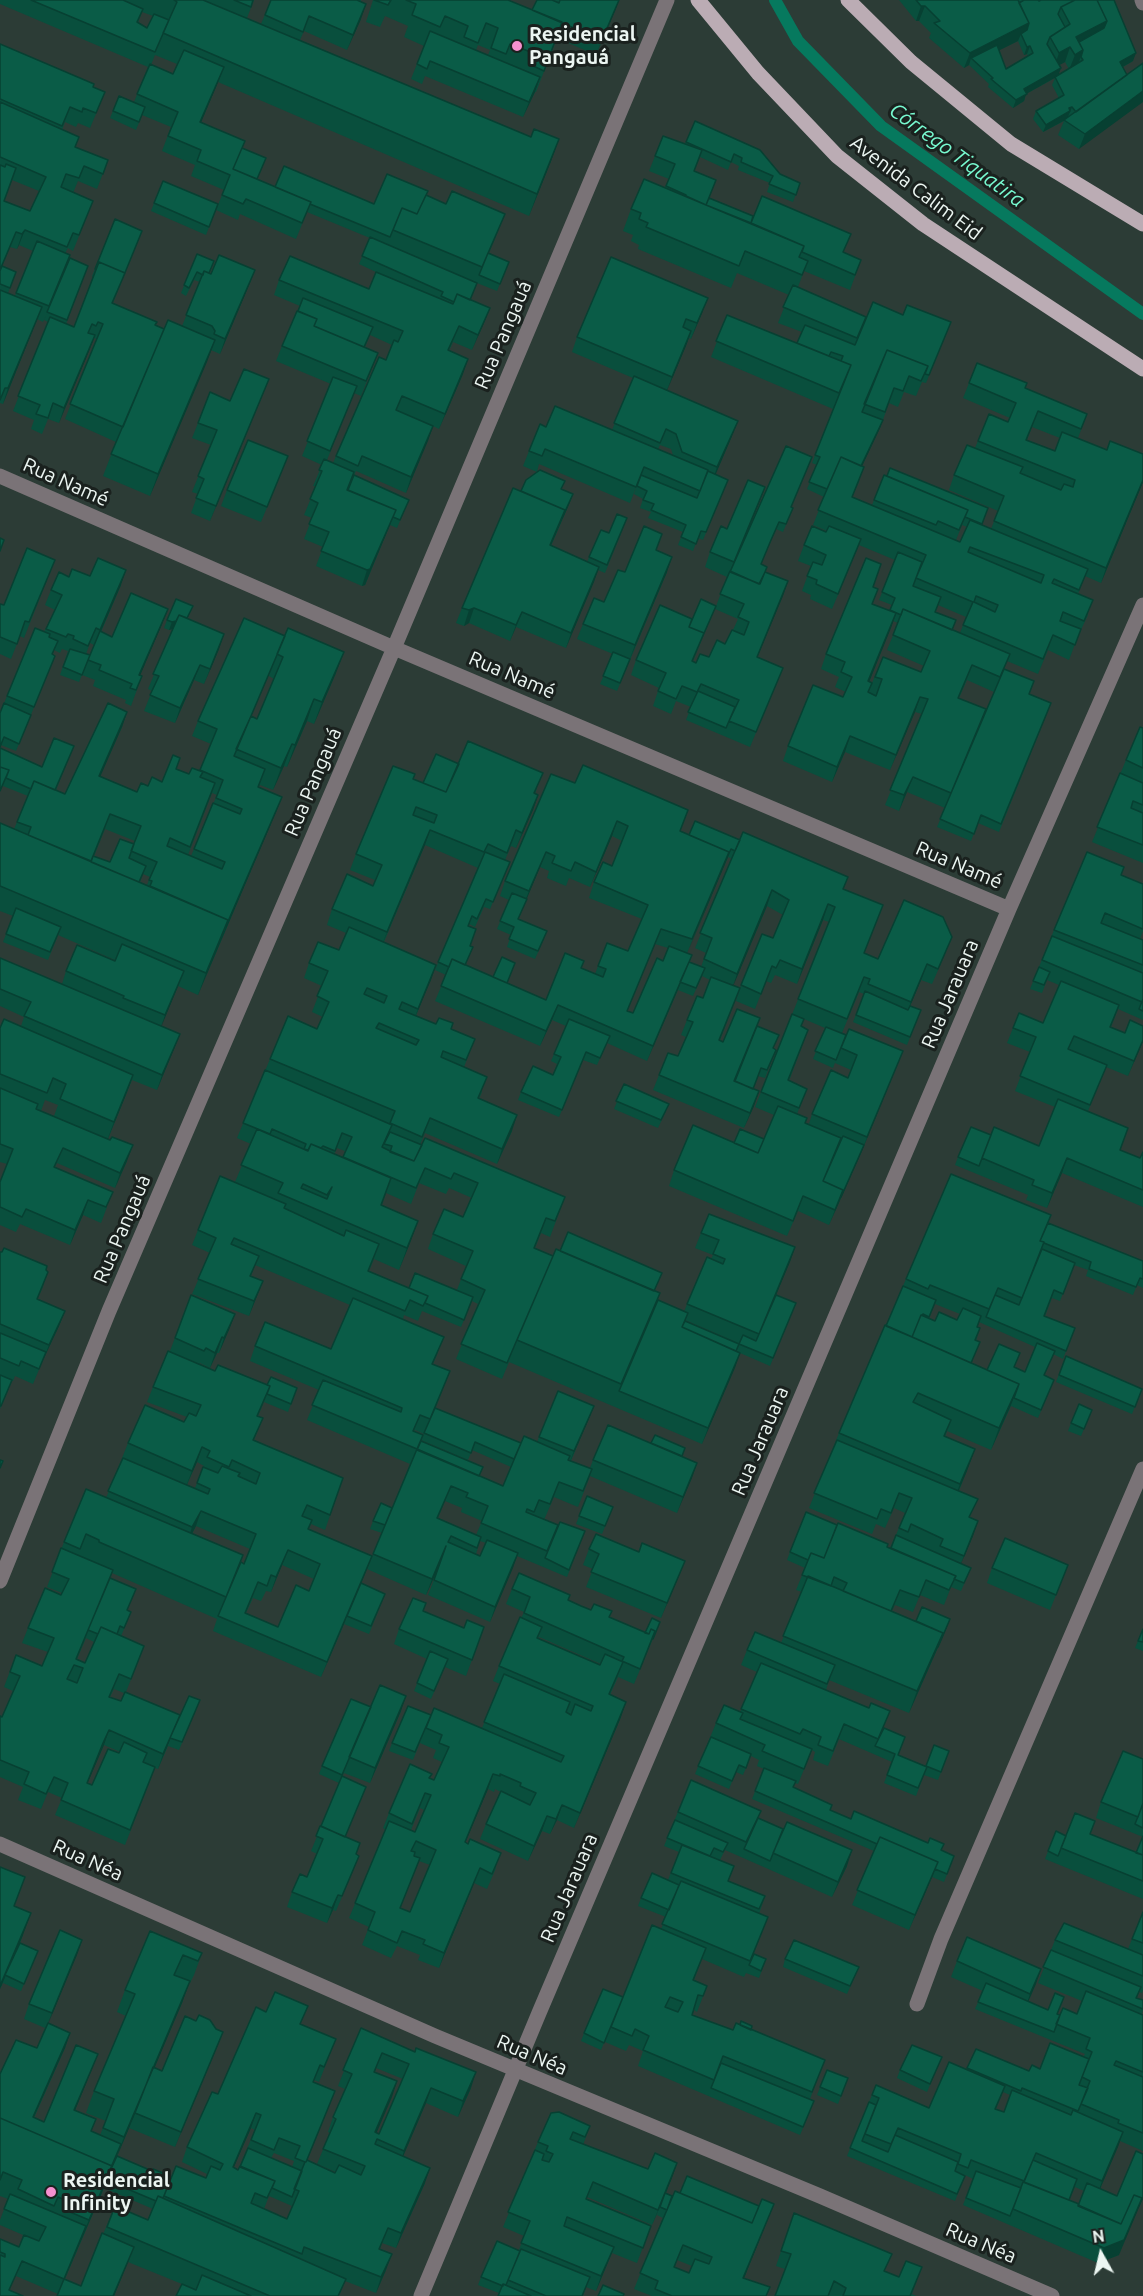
<!DOCTYPE html>
<html>
<head>
<meta charset="utf-8">
<style>
	body { margin:0 }
	#map { position:relative; width:1143px; height:2296px; overflow:hidden; background:#2c3c36; font-family:Ubuntu,sans-serif }
	canvas { display:block }
	.north { position:absolute; left:1071px; top:2224px; width:60px; height:60px; -webkit-text-stroke:4px #1a211e; paint-order:stroke; rotate:352deg; font-size:16px; font-weight:700; line-height:24px; text-align:center; color:#ecf6f2 }
	.north::after { content:''; display:block; margin:auto; width:21px; height:27px; background:#ecf6f2; clip-path:polygon(50% 0,100% 100%,50% 72%,0 100%) }
</style>
</head>
<body>
<div id="map">
<canvas width="1143" height="2296"></canvas>
<div class="north">N</div>
</div>
<script>
const context = document.querySelector('canvas').getContext('2d');
context.lineJoin = 'round';
function stroke(path, color, width, dash) { context.strokeStyle = color; context.lineWidth = width; context.lineCap = dash ? 'butt' : 'round'; context.setLineDash(dash || []); context.stroke(path); }
function fill(path, color) { context.fillStyle = color; context.fill(path, 'evenodd'); }
function label(font, color, halo, rows, align = 'center') {
  context.font = font + ' Ubuntu,sans-serif'; context.lineWidth = 6; context.setLineDash([]); context.textBaseline = 'middle'; context.strokeStyle = halo; context.fillStyle = color; for (const [text, x, y, turn = 0] of rows) {
    context.save(); context.translate(x, y); context.rotate((+turn || 0) * Math.PI / 180); context.textAlign = isNaN(turn) ? turn : align; if (halo) context.strokeText(text, 0, 0); context.fillText(text, 0, 0); context.restore();
  }
}
stroke(new Path2D(`
	M775,0l23,41 83,85 262,188`), '#06795e', 12);
stroke(new Path2D(`
	M1142,0l1,3
	M0,476l394,172 615,261
	M0,1581l109,-270 285,-663 273,-648
	M0,1844l435,192 385,160 232,100
	M917,2004l24,-65 202,-470
	M421,2296l118,-283 470,-1104 134,-304`), '#7a7377', 15);
stroke(new Path2D(`
	M698,0l60,73 79,83 86,68 220,145
	M848,0l63,62 100,82 132,80`), '#bbacb4', 15);
fill(new Path2D(`
	M0,0h254l-7,18 14,6 10,-24h90v19l-14,31 -43,-19 -4,9 231,97 28,2 -8,22 -22,55 -311,-134 -17,40 41,26 21,18 -6,13 18,8 99,17 52,-9 73,34 -10,24 20,9 -12,29 -20,-8 -7,17 20,8 -18,42 -19,-8 -4,9 14,23 -24,55 -6,-3 -27,67 -50,-22 -2,4 55,25 -12,28 -7,-3 -25,60 -3,1 -46,-20 7,-19 -19,-8 8,-21 -8,-3 12,-29h-3l9,-21 -20,-9 29,-72 -55,-23 6,-15 18,-40 -26,-11 5,-15 90,9 9,-16 -19,-9 11,-26 -63,-26 -11,27 -56,-25 -2,6 -22,-10 8,-20 -33,-14 4,-11 -33,-14 9,-24 -29,-12 -6,15 -26,-12 9,-22 15,6 14,-35 -148,-63zM142,12l11,4 -6,12 -9,-5zM155,55l22,9 -4,10 -22,-9zM370,335l22,10 -6,15 -50,96 -3,7 -6,-3 27,-67 7,3 17,-43 -13,-6z
	M373,0h135l24,10 5,-10h82l-23,55 -39,-17 -21,54h-1l-12,25 -98,-41 -3,8 -11,-5 13,-33 -20,-9 4,-11 -23,-10 -5,11 -14,-5zM478,45l12,5 -2,5 -12,-5z
	M899,0h139l1,1 75,-1 19,61 -10,6 -44,82 -21,-14 6,-14 -21,11 -10,-13 3,-8 23,-13 -7,-13 3,-7 -29,16 -2,7 -11,7 -25,-21 1,-3 -20,-19 -5,3 -35,-30 2,-5 -12,-12h-3zM1018,41l6,14 3,-1 1,2 -22,13 -7,-19zM1065,62l4,7 -11,6 1,-10z
	M0,44l93,43 6,20 -9,21 -12,-5 -2,4 -11,-5 -3,8 13,17 33,13 -11,29 -19,-8 -5,12 14,23 -14,35 -5,-3 -3,5 1,15 22,-2 -22,58 8,3 19,-50 -1,-1 3,-7 47,-38 -29,72 51,26 18,-3 18,-44 -6,-2 -8,16 -5,-3 16,-39 12,19 2,1 44,-4 -6,15 -29,69 -9,-4 -61,146 -47,-20 13,-34 -51,-23 32,-80 -3,-1 -35,85 -11,-4 -6,15 -11,-5 3,-9 -21,-9 35,-89 -4,-2 3,-7 -4,9 -6,-3 -34,85 -3,-1zM12,180l27,11 -9,20 -26,-10zM19,245l14,6 -18,45 -7,-3 8,-21 -14,-6 8,-19 7,2z
	M695,121l85,53 20,9 -7,19 -26,-10 3,-9 -32,-13 1,-4 -8,-4 -3,8 -28,-13 -6,14 16,27 151,62 -11,30 -46,-19 -6,16 68,30 37,-2 48,7 -25,61 -4,-1 -6,14 -12,-4 -6,15 -9,-4 -9,25 -18,38 -3,16 -7,15 20,8 12,-30 104,33 -6,17 9,4 7,-18 -49,-21 5,-15 21,-27 14,-34 19,8 2,-4 -47,-20 6,-15 56,5 62,26 -9,24 29,12 36,4v28l-42,101 -16,-7 -7,18 10,21 -10,21 -9,24 -21,-10 -10,24 -31,-13 -3,8 25,25 19,17 -49,121 -21,-9 -7,18 -34,-14 8,-19 -38,-16 -8,19 -14,-6 37,-91 -7,-2 -25,58 -45,-18 -13,30 -49,-21 5,-15 55,-49 3,-5 -11,-5 4,-10 -18,-8 5,-15 47,-67v17l16,7 3,-6 -13,-5 16,-40 -36,-15 -27,64 -22,-10 1,-4 -9,-4 9,-25 -13,-5 6,-16 23,-14 -14,-6 11,-28 -17,-8 10,-24 -5,-2 21,-54 -122,-52 16,-42 70,28 5,-11 -24,-9 11,-28 -52,-22 -6,15 -93,-39 1,-4 -8,-4 2,-6 -10,-4 8,-22 34,-22 4,-8 -20,-8 6,-15 30,-12zM1032,427l28,11 -5,13 -28,-11zM962,525l5,2 -7,15 -4,-2zM938,605l28,12 -6,16 -7,-3 -18,-18zM893,621l5,2 -11,27 37,16 -3,6 -38,-15 -11,26 -3,-1zM967,680l27,12 -12,28 -23,-22z
	M154,203l64,1 -12,31 -55,-24z
	M702,313l-11,26 -2,-1 -22,52 65,46 -17,39 13,5 -25,60 -5,-2 -5,13 -15,-6 5,-13 -35,-14 3,-6 -11,-4 3,-9 -9,-5 3,-9 -7,18 -91,-39 -2,8 -14,-6 6,-15 17,-24 66,3 21,-52 -61,-26 5,-15zM660,445l11,4 2,6 -15,-6z
	M269,379l-59,142 -19,-8 7,-19 -6,-2 19,-47 -19,-7 6,-15 32,-22z
	M809,465l-18,42 2,1 -10,24 -7,-3 -15,35 4,8 23,9 -31,76 26,11 -33,79 -64,-27 5,-13 -15,-6 -5,13 -18,-8 6,-18 -28,-13 5,-15 56,-41 21,-6 -20,48 3,2 13,-6 16,-13 8,-14 5,-11 -23,-10 12,-32 -22,-10 5,-15 17,-23 38,-42 -32,79z
	M282,471l-21,51 -40,-16 6,-16z
	M562,489l8,13 -19,44 36,16 14,-32 8,3 15,-7 -19,47 -7,-3 -32,78 -50,-21 -6,14 -41,-18 -5,3 -8,-3 6,-15 59,-117z
	M656,550l11,22 -50,119 -17,-7 13,-30 -36,-15 6,-15 21,-22 21,-30z
	M49,575l-25,63 -4,-2 -9,23 -11,-5v-50l4,1z
	M90,576l31,9 -20,47 11,5 50,-13 -22,51 2,1 -11,30 -6,-3 1,-3 -33,-14 2,-6 -13,-5 -3,7 -19,-7 8,-24 -6,-2 -2,4 -6,-3 -1,4 2,2 -6,15 -33,80 -15,-6 -1,-32 7,-17 37,-64 11,-22 -10,-5 6,-15 18,-13zM90,643l4,2 -4,10 -4,-1z
	M244,618l92,55 -22,51 -7,-3 -20,46 -3,-1 -11,24 -13,-5 -1,2 23,10 -6,15 -78,183 -20,-9 -17,40 19,8 -23,56 -25,-10 -24,59 19,22 -12,27 -58,-25 -2,4 52,40 -6,16 -18,-8 -13,30 -50,-21 -4,8 -16,-7v-43l7,-18 -7,-2v-134l21,-2 3,-9 -24,-11v-48l62,26 4,-13 49,-10v-1l-57,-25 -10,25 -45,-18 10,-26 -13,-5v-88l14,6 14,-33 -25,-10 -3,-38 42,19 32,-21 -18,44 9,4 62,-82 -5,15 -22,49 37,16 11,-6 14,-4 14,-13 13,5 11,-3 11,-27 -19,-8 6,-15zM269,674v2l5,3 -17,40 -6,-3zM212,793l5,2 -26,61 -3,-1zM105,829l30,12 -1,3 -24,18 -16,-6zM143,874l7,3 -3,8 -7,-3zM45,1100l13,5 -4,11 -13,-5z
	M188,619l31,30 -15,35 -10,-4 -19,43 -31,-12 8,-20 -4,-2 25,-60 -4,1 -5,-2 3,-8z
	M1143,728v135l-51,-21 34,-82z
	M458,764l79,24 -2,6 3,1 -5,15 -17,38 -5,-2 -6,14 5,2 -20,47 -6,-2 -9,20 -6,-3v2l1,20 -4,19 27,12 22,-14 -8,20 39,17 35,-32 14,6 3,-8 30,-15 14,-32 -53,-21 5,-16 18,-16 10,-25 -10,-5 -22,51 -21,-9 -3,8 -19,-8 2,-7 -9,-4 -22,52 26,20 -9,20 -28,-12 4,-12 -14,-6 12,-29 -9,-4 5,-15 46,-107 138,61 155,54 39,16 -19,48 14,6 68,-7 -14,32 -11,-4 -11,26 11,4 -14,35 -54,-23 11,-28 -5,-2 -17,41 61,18 -42,102 -32,72 -31,-14 -11,25 -118,-50 5,-16 60,-27 30,-4 10,-24 -19,-8 74,-185 -6,-2 -26,64 -22,-9 -4,8 -5,-2 -11,28 -19,-8 5,-16 32,-47 10,-23 -16,-9 -34,79 7,3 -20,52 3,2 34,-16 16,22 3,2 -11,28 -7,-2 -5,13 1,17 -10,22 -91,-38 6,-15 19,-19 8,-19 -5,-2 6,-15 16,-22 7,-18 -8,-4 -9,20 -15,-6 -31,71 -40,-18 -10,22 -14,-5 -24,57 -41,-17 3,-8 32,-17 4,-11 -6,-3 15,-35 -14,-6 -12,26 -105,-45 11,-26 -11,-5 43,-102 -53,-23 -41,97 52,23 -20,51 20,8 15,5 18,25 -5,13 18,25 -3,7 33,32 -15,33 -72,-31 -5,12 145,52 -15,40 -9,-4 -6,15 18,8 102,35 3,9 26,12 3,-8 26,-49 -18,-7 6,-15 94,14 -19,48 17,15 -23,56 -30,-13 -38,91 -193,-82 -7,17 -46,-20 22,-55 -6,-3 -11,26 -39,-16 -4,10 -14,-6 -1,4 35,33 -5,12 17,7 -16,41 87,31 16,-1 21,-51 36,15 -23,55 19,7 3,-8 89,-3 15,6 -20,50 -87,-37 -12,31 -24,-10 -10,23 14,5 27,6 -18,46 -50,-21 -27,66 -62,-27 11,-28 -13,28 -59,-26 15,-36 -12,-4 3,-8 19,-13 18,-44 -103,-44 12,-30 -69,-29 5,-15 76,3 19,-44 -95,-40 -4,11 12,5 -14,35 -57,-22 18,-41 -18,-8 6,-15 37,-48 16,-38 -14,-6 33,-79 47,-30 6,-12 -11,-5 10,-26 -18,-8 5,-15 30,-13 7,-17 -19,-8 5,-16 41,-23 2,-6 -25,-10 6,-16 58,-75 9,4zM728,857l4,2 -37,89 11,5 -5,14 -12,-5 -2,-9zM655,944l13,4 -5,13 -30,52 -6,-2zM804,1019l21,9 -12,31 20,9 3,-8 -1,3 16,7 -3,8 -36,36 -3,10 -4,-1 -8,-9 10,-25 -18,-8 19,-51 -7,-4zM337,1148l8,3 -2,6 -9,-3zM419,1183l27,11 3,-6 23,10 -9,19 -30,17 -5,15 38,17 -9,24 -48,-2 -40,-17 5,-12 25,11 11,-27 -28,-38 4,-12 25,11zM685,1320l54,23 -54,-22zM415,1430l9,4 -3,6 47,20 4,-10 39,17 -8,19 -23,-10 -60,-34 -6,-11zM445,1501l17,7 -1,4 21,9 -6,14 -38,-17zM480,1541l6,2 -6,13 -4,-2z
	M1121,875l22,9v47l-3,8 3,1v80l-25,-11 -7,18 14,6 18,-7v15l-15,35 -22,-9 -18,44 32,39 20,8 3,-6v55l-81,-34 -15,35 -21,-8 2,-5 -73,-30 3,-8 33,-22 48,11 16,-39 -40,-16 15,-39 -23,-9 12,-30 24,10 16,-38 -12,-5 -5,13 -12,-4 24,-59z
	M624,1084l42,27 -8,17 -44,-19z
	M1048,1223l95,38v27l-6,-3 -4,10 -47,-19 2,-6 -14,-5 -14,36 -8,-3 -7,18 30,12 -12,31 -10,-5 -9,22 10,4 -16,38 -27,-12 -20,44 -44,-19 -2,6 30,12 -16,42 11,27 3,18 -12,27 7,12 -7,16 -10,-4 -7,18 -24,-10 -7,17 -18,-7 -3,6 24,10 31,6 -38,86 -80,-33 -3,10 58,38 14,27 28,11 23,-15 -11,29 -14,-5 -8,21 -32,-13 8,-21 -53,-23 -11,27 -15,-6 2,-8 -3,-2 -14,34 -3,-1 -2,5 39,17 -2,5 21,9 90,31 13,6 -10,26 -12,-5 -23,53 -57,-25 22,-54 -122,-52 12,-30 -7,-3 2,-6 -8,-4 -8,19 -7,-3 -7,17 -34,-15 21,-51 24,-11 17,-40 -16,-7 6,-15 34,-7 21,-51 -6,-2 9,-22 -18,-8 3,-8 97,-5 3,1 6,-13 9,-22 -11,-5 -9,20 -9,-4 -4,10 -63,-26 30,-75 67,-154zM935,1304l25,10 -3,6 -22,1 -6,-3zM979,1322l56,25 -10,25 -10,-5 -28,3 -15,-7 4,-22 4,-13 -3,-1z
	M0,1252l46,18 -3,17 -6,13 28,11 -6,15 -16,34 -10,24 -18,-8 -2,5h-1l-12,28z
	M191,1295l44,19 -16,39h-2l-7,15 -10,-5v1l15,7 52,14 30,3 -9,24 -24,-10 -6,14 5,2 -9,22 89,38 -18,52 -14,-6 -2,5 63,27 -11,28 24,10 -16,40 -25,-10 2,-4 -25,57 -108,-46 4,-12 -105,-46 -2,5 23,19 -6,13 1,10 -7,16 23,10 -18,46 54,23 17,-7 -18,42 -11,-4 -10,23 -3,-1 -30,77 -70,-30 7,-17 -14,-6 -7,17 -23,-9 5,-13 -23,-10v-61l2,1 11,-26 -9,-4 12,-32 26,11 6,-14 -26,-9 6,-15 34,-35 -15,-6 17,-45 42,-44 22,-55 56,-21 3,-5 -40,-15 6,-15 17,-36zM197,1462l7,4 -9,22 -8,-3zM196,1526l54,23 -6,15 -52,-30zM282,1565l32,14 -5,12 -31,36 -32,-14 7,-15 8,3 5,-10 5,1zM86,1638l8,4 -9,21 -8,-4zM114,1689l10,4 -3,8 -11,-4zM104,1745l16,7 -28,33 -5,-2z
	M1066,1356l73,40 -7,18 -76,-32z
	M1092,1410l-11,26 -13,-5 3,-8z
	M587,1496l26,11 -11,27 -26,-10z
	M589,1549l50,3 46,9 -24,57 -75,-31 7,-18 -10,-4z
	M1068,1565l-18,45 -63,-27 5,-15z
	M512,1589l56,11 77,33 12,-4 -23,55 -16,-7 -8,18 11,22 -47,111 -17,-8 -7,14 -8,-3 -14,30 -48,-22 6,-15 15,-32 -6,-3 -1,3 -6,-3 -23,53 31,26 -9,21 -13,-6 -35,85 -21,-8 2,-5 -23,-9 -6,12 -29,-13 7,-18 -20,-9 37,-88 -3,-2 6,-15 41,-34 4,1 8,-18 -9,-4 3,-8 -16,-7 1,-3 -8,20 -24,-9 3,-8 39,-28 51,13 18,-44 -7,-3 6,-15 25,-54 -18,-8zM539,1637l62,27 -1,1 -62,-26zM420,1808l4,2 -9,22 -4,-2zM419,1861l11,4 -20,47 -10,-4z
	M423,1611l41,17 20,-1 -18,49 -21,-9 -14,32 -17,-8 13,-32 -33,-15 5,-15z
	M1143,1629v22l-8,-3z
	M371,1707l30,4 -31,72 -26,-10 1,-2 -3,6 4,60 10,17 -3,17 -17,40 -3,-1 -6,13 -40,-16 5,-15 15,-15 10,-23 -6,-3 28,-68 -20,-9 3,-8z
	M1143,1759v140l-98,-40 11,-28 10,5 25,-2 45,19 7,-16 -47,-19 5,-16z
	M691,1780l67,38 89,48 -15,31 -107,-47 -5,10 9,21 36,15 -6,18 9,3 -16,41 14,1 -7,19 -13,-5 -2,4 -42,-18 -8,21 13,6 -10,26 -3,-2 -2,5 41,15h18l68,45 -9,24 1,10 -11,26 -162,-69 5,-15 -14,-6 -3,6 -21,-9 1,-4 -5,12 -20,-9 3,-8 39,-36 38,-68 5,-12 -28,-11 3,-8 27,-18 11,-28 -15,-6z
	M14,1906l9,29 -3,8 18,8 -17,40 -18,-8 -3,6z
	M1143,1912v78l-1,3 -3,-1 -2,6 6,2v10l-1,4 1,1v136l-23,-10 -20,48 19,66 -21,8 -135,-58 10,-26 -8,-4 -10,26 -108,-45 29,-71 53,23 38,-38 9,-21 53,22 54,-14 2,-3 -110,-45 8,-18 -32,-14 6,-16 84,8 -13,33 32,13 17,-1 5,-13 -44,-18 17,-43 73,9zM1003,2092l7,3 -6,17 -8,-3zM1075,2187l9,4 -5,13 -10,-4z
	M150,1931l52,22 -8,22 -4,8h-1l-7,20 -28,65 8,3 55,-24 -42,100 -46,-19 3,-7 -15,35 44,22 9,3 36,-3 1,-4 -25,-12 5,-15 31,-53 83,-70 35,15 -17,43 -5,-2v2l21,9 -28,70 28,12 1,-1 -19,-8 13,-31 -2,-1 5,-15 12,-28 -7,-3 23,-58 110,60 -13,29 -32,-14 -23,53 22,27 -29,65 -14,-5 -2,6 6,21 -10,23 -31,-12 -6,15h-163l6,-12 -54,-22 -14,34h-57l1,-2 -42,-18 -16,20v-57l19,8 4,-12 -23,-10v-5l8,-21 -8,-3v-122l37,-26 8,-20 -21,-9 5,-15 53,-64 -34,83 22,10 -5,15 -31,70 10,4 48,-53 -17,41 16,21 9,4 6,-14 -20,-8 8,-22 32,-75 -9,-4 8,-22zM376,2068l27,11 -24,55 -3,-1 21,-52 -22,-9zM251,2128l4,2 -17,40 -5,-2zM274,2153l20,8 -2,6 -21,-9zM104,2188l49,21 -5,11 -33,-14 -34,80 -16,-7zM269,2196l23,10 -5,13 -23,-10z
	M785,1959l71,15 -9,20 -64,-27z
	M942,2057l-15,35 -30,-14 3,-8z
	M827,2070l21,8 -10,26 -21,-9z
	M590,2126l-7,19 65,24 29,-6 -11,30 6,3 8,-3 88,26 -24,59 22,18h-114l-18,-7 29,-71 -6,-3 1,-3 -6,13 -65,-28v2l64,27 -14,37 -25,-10 -16,38 -10,-4 -3,9h-85l1,-3 -21,-8 3,-8 38,-27 5,-14 -21,-9 35,-85zM677,2260l15,6 -3,7 -14,-6z
	M794,2213l91,58 14,6 23,-10 -10,27 4,2h-141l10,-27 -9,-3z`), '#094f3d');
fill(new Path2D(`
	M619,0l-4,11 -19,44 6,-15z
	M366,4l-5,15 -14,31 6,-15z
	M921,6h4l-6,15h-3z
	M1107,21l-6,15 -25,13v-12z
	M1029,23l-5,15 -3,-4 -3,7 -42,21 -5,-4 -2,7 -5,3 6,-15z
	M1030,46l-3,8 -3,1 3,-8z
	M1070,47l-5,15 -11,6 5,-15z
	M1083,50l-5,15 -9,5 6,-15z
	M1136,53l-3,8 -16,9 3,-8z
	M224,67l-6,15 -23,55 5,-15z
	M1061,68l-3,8 -32,18 -2,7 -11,7 3,-8 8,-11z
	M540,77l-5,15 -12,25 6,-15z
	M1143,91v11l-64,47 6,-15z
	M1072,107l-5,12 -24,13 3,-7z
	M559,139l-8,22 -22,55 8,-22z
	M25,230l-6,15 -2,4 5,-15z
	M255,270l-6,15 -29,69 5,-15z
	M708,298l-6,15 -11,26 6,-16z
	M42,307l-6,15 -33,82 5,-16z
	M490,308l-6,15 -12,27 6,-15z
	M691,331l-5,15 -20,47 6,-16z
	M95,335l-6,16 -30,72 5,-15z
	M215,340l-8,22 -57,134 8,-22z
	M468,359l-5,15 -24,55 6,-15z
	M269,379l-6,15 -53,127 6,-15z
	M883,420l-3,8 -25,53 3,-8z
	M738,421l-6,15 -20,47 5,-16z
	M433,426l-5,15 -22,52 5,-16z
	M1143,480v2l-42,101 5,-15z
	M765,487l-6,16 -31,74 6,-15z
	M573,494l-3,8 -26,59 6,-16z
	M396,510l-31,75 -3,1 5,-16z
	M672,557l-5,15 -38,89 6,-16z
	M599,567l-5,15 -28,66 5,-15z
	M126,570l-5,15 -26,60 5,-15z
	M788,581l-5,15 -32,76 6,-15z
	M193,606l-9,20 -15,4 3,-8z
	M474,608l-5,15 -5,3 5,-16z
	M168,609l-6,15 -28,66 5,-15z
	M522,612l-6,15 -6,14 6,-16z
	M896,613l-5,15 -28,69 5,-16z
	M224,634l-5,15 -15,35z
	M344,652l-8,21 -22,51 8,-22z
	M275,659l-6,15 -32,75h-1z
	M200,665l-6,15 -19,43 5,-15z
	M920,697l-5,15 -25,58 6,-15z
	M314,699l-7,22 -20,46 8,-22z
	M127,712l-5,15 -28,64 5,-15z
	M850,736l-5,16 -13,30 5,-15z
	M292,744l-8,22 -11,24 8,-22z
	M913,777l-6,15 -8,19 5,-16z
	M538,795l-5,15 -17,38 6,-15z
	M282,797l-6,15 -78,183 8,-22z
	M617,821l-5,15 -22,51 6,-15z
	M430,830l-5,15 -44,102 6,-15z
	M731,849l-3,8 -41,97 42,-102z
	M546,852l-6,15 -25,60 14,-36z
	M772,890l-5,16 -35,83 5,-15z
	M828,904l-5,16 -26,64 5,-15z
	M692,955l-6,15 -39,91 6,-15z
	M927,964l-6,16 -16,38 6,-16z
	M436,965l-5,15 -19,44 6,-15z
	M184,971l-6,15 -18,44 5,-15z
	M558,1005l-6,15 -12,26 6,-15z
	M180,1034l-6,15 -17,41 5,-15z
	M1143,1040v1l-15,35 6,-15z
	M903,1051l-42,102 -32,72 6,-15 29,-65z
	M133,1075l-8,22 -19,46 8,-21z
	M759,1091l-5,15 -10,22 6,-15z
	M517,1115l-5,16 -15,33 5,-15z
	M133,1145l-6,16 -12,27 5,-15z
	M1067,1158l-5,15 -15,35 5,-15z
	M88,1200l-5,15 -13,30 5,-15z
	M418,1221l-8,22 -11,27 8,-22z
	M795,1247l-5,15 -37,87z
	M263,1281l-14,35 5,-15z
	M65,1311l-6,15 -16,34 6,-15z
	M235,1314l-6,16 -10,23 5,-15z
	M222,1337l-5,16 -7,15 5,-15z
	M740,1353l-5,15 -33,76 6,-16z
	M1019,1384l-8,21 -20,45 8,-22z
	M594,1406l-6,15 -20,45 6,-15z
	M202,1447l-5,15 -11,24 6,-15z
	M975,1449l-8,22 -15,35 8,-22z
	M697,1463l-5,15 -15,35 6,-16z
	M201,1511l-5,15 -9,17 5,-16z
	M978,1521l-5,15 -15,35z
	M446,1546l-5,16 -15,33 6,-16z
	M288,1550l-6,15 -11,27 5,-15z
	M518,1553l-5,15 -23,54 5,-15z
	M372,1556l-6,15 -45,106 6,-15z
	M685,1561l-6,15 -18,42 6,-15z
	M950,1619l-3,8 -38,86 8,-22 26,-58z
	M406,1696l-5,15 -31,72 5,-15z
	M626,1702l-5,15 -47,111 6,-15z
	M180,1715l-6,15 -16,39 5,-15z
	M109,1730l-5,15 -23,53 6,-15z
	M493,1774l-5,15 -29,68 6,-15z
	M562,1805l-5,15 -7,14 6,-15z
	M547,1816l-5,15 -14,30 6,-15z
	M852,1850l-5,16 -15,31 6,-15z
	M938,1862l-6,15 -23,53 6,-15z
	M480,1868l-6,15 -35,85 5,-15z
	M338,1895l-5,15 -6,13 5,-15z
	M31,1913l-8,22 -23,54v-3z
	M82,1940l-5,15 -31,74 6,-16z
	M1041,1969l-5,15 -11,25 5,-15z
	M190,1981l-8,22 -66,156 8,-22z
	M223,2032l-6,15 -42,100 6,-15z
	M70,2033l-5,15 -38,84 6,-15z
	M98,2054l-6,15 -23,56 5,-15z
	M476,2072l-5,16 -13,29 5,-16z
	M397,2081l-5,16 -22,51 5,-16z
	M431,2088l-5,15 -27,63 5,-15z
	M256,2113l-5,15 -24,55 6,-16z
	M1123,2132l-5,15 -21,49 5,-15z
	M121,2144l-17,44 -46,106 6,-15z
	M677,2163l-5,15 -20,47 6,-15z
	M430,2168l-5,15 -29,65 5,-15z
	M1142,2198h1l-24,57 -21,8 6,-15z
	M774,2204l-6,15 -30,74 5,-15z
	M134,2247l-20,49h-1z
	M614,2247l-6,15 -12,29 5,-15z
	M392,2254l-6,16 -10,23 5,-16z`), '#074032');
const building = new Path2D(`
	M31,0h92l20,9 -6,13 10,6 7,-14 15,6 -14,32z
	M174,0h29l328,137 3,-8 25,10 -22,55 -374,-161 14,-31z
	M234,0h19l-2,7z
	M271,0h86l9,4 -13,31 -44,-19 -6,16 -38,-17z
	M374,0h17l-3,5z
	M406,0h102l54,22 -18,49 -15,-7 4,-11 -23,-9 -4,10 -15,-6 7,-20 -12,-5 -8,20 -14,-6 4,-11 -23,-10 -5,11 -28,-12 4,-11z
	M537,0h15l7,3 1,-3h59l-17,40 -70,-30z
	M916,0h102l11,23 -59,30 -36,-30 6,-2 -15,-15h-4z
	M1024,0h14l1,1 2,-1h34l-14,7 -3,7 7,13 -15,10 -3,7 14,24 -37,21 3,5 -11,6 -25,-21 2,-1 -22,-20 26,-13 9,24 27,-16 -3,-7 -3,1 -6,-13 6,-4 2,-7 -10,-20z
	M1075,0h22l10,21 -31,16 7,13 -8,5 -5,-8 -11,6 -9,-16 20,-13 -9,-17z
	M1097,0h17l22,53 -16,9 7,13 -51,37 -4,-5 -3,1 1,3 -24,14 -10,-14 28,-16 -9,-18 28,-17 -2,-3 2,-7 -4,-8 25,-14 3,-7z
	M430,31l110,46 -11,25 -99,-41 -3,8 -10,-5z
	M0,44l94,40 -1,3 12,5 -9,21 -13,-5 -1,4 -12,-5 -8,19 -62,-27z
	M184,50l40,17 -24,55 45,19 -12,28 78,33 -9,21 -56,-24 -3,5 -21,-9 8,-20 -33,-14 4,-11 -33,-14 10,-24 -41,-18 13,-30 23,10z
	M1143,63v28l-58,43 -21,-14z
	M119,96l26,11 -6,15 -26,-11z
	M0,102l79,35 -4,10 33,13 -5,14 -19,-8 -5,12 -13,-4 -5,13 32,14 -14,34 -6,-2 -6,14 -42,-17 -3,4 -6,-2 -16,38v-105l5,2 1,-3 10,4 -12,33 26,10 16,-34 -46,-20z
	M695,121l65,29 20,24 20,9 -4,12 -27,-11 4,-8 -32,-14 1,-4 -8,-4 -3,8 -45,-20z
	M663,136l39,14 -8,21 22,9 -10,25 -20,-9v-1l-20,-9 9,-22 -20,-8z
	M242,148l24,10 -9,21 -24,-10z
	M284,166l90,38 13,-30 41,17 -11,23 -15,-6 -12,29 -80,-33 1,-2 -36,-15z
	M644,179l160,67 -5,11 9,4 -6,14 -57,-24 -6,15 -93,-39 2,-4 -9,-4 2,-6 -10,-4z
	M163,181l55,23 -9,23 -55,-24z
	M452,191l53,23 -23,53 -89,-37 9,-22 15,6 9,-19 20,9z
	M762,196l89,38 -8,18 18,8 -6,15 -53,-23 2,-6 -53,-23z
	M709,198l44,18 -2,7 -45,-18z
	M115,219l27,12 -20,49 3,-7 -26,-11 -3,7h-1z
	M370,237l107,46 -7,17 -13,-6 -3,8 -13,-6 2,-4 -81,-36z
	M37,241l33,14 -21,51 -33,-13z
	M488,253l21,9 -9,22 -21,-9z
	M197,254l17,7 -5,12 -5,-2 -1,4 -6,-3 -8,16 -5,-3z
	M219,255l36,15 -30,69 -11,-5 1,-3 -3,-5 -26,-11 18,-44 7,3z
	M290,256l79,33 7,-17 77,32 4,-10 33,14 -12,27 -19,-9 -11,24 20,9 -23,55 -43,-18 -6,14 37,16 -22,51 -49,-21 -4,10 -22,-10 43,-99 7,3 8,-20 4,2 5,-11 -124,-51z
	M611,257l97,41 -11,25 -11,-4 -3,8 8,4 -19,46 -95,-40z
	M70,258l18,8 -21,54 -20,-8z
	M99,262l26,11 -13,30 45,19 -2,3 9,4 -41,98 -53,-23 33,-80 -5,-2 -2,4 -4,-2 -4,9 7,2 -31,73 -11,-5 -5,15 -12,-4 4,-9 -22,-9 32,-79 24,10z
	M2,266l14,6 -6,16 -10,-4v-13z
	M793,285l73,32 -9,21 -74,-31z
	M0,290l42,17 -34,81h-3l-5,12z
	M303,298l70,29 -9,20 -50,-21 3,-7 -19,-8z
	M873,302l30,13 4,-10 44,17 -22,53 -4,-1 3,-8 -41,-16 -25,62 21,8 -22,46 -20,-9 -14,32 -18,-7 11,-25 -5,-2 36,-90 -10,-4 2,-5 -12,-4 -2,4 -32,-13 8,-18 50,20z
	M297,311l20,8 -3,7 64,27 -12,28 -84,-35z
	M727,315l124,50 -12,28 -123,-52z
	M168,320l47,20 -57,134 -47,-20z
	M887,350l41,16 -7,15 -12,-5 -6,15 -9,-3 -9,24 -21,-8z
	M977,363l50,20 -2,5 62,26 -6,15 -43,-18 -12,29 29,11 7,-19 45,18 3,-9 33,13v26l-37,88 -112,-47 10,-25 -50,-21 13,-30 56,22 -3,6 41,17 3,-6 9,3 2,-7 -97,-39 11,-27 19,8 8,-19 -47,-20z
	M244,369l25,10 -53,127 -20,-8 8,-19 -6,-3 19,-46 -19,-7 12,-31 20,9z
	M634,376l104,45 -21,46 -35,-15 -6,-18 -10,-5 -6,14 -46,-20z
	M333,377l24,9 -27,65 -23,-10z
	M555,406l153,64 -8,21 -56,-24 -8,20 -91,-38 -3,7 -13,-5 11,-27 6,3z
	M248,440l40,16 -21,51 -40,-17z
	M786,446l26,11 -21,50 2,1 -7,16 -7,-2 -8,18 -10,24 6,3 -7,17 -30,-12z
	M841,457l23,10 -12,30 108,45 10,-22 118,49 -9,21 -25,-11 -2,4 41,17 -9,21 -21,-9 -3,9 21,8 -6,16 -22,-10 -10,24 -80,-34 10,-23 -57,-24 10,-23 -108,-45zM970,547l74,28 -3,8 -73,-31zM976,596l22,9 -3,7 -21,-10z
	M324,459l30,13 -7,18 49,20 -26,59 -3,1 -46,-19 8,-19 -20,-8 9,-21 -8,-4 12,-28 -3,-1z
	M890,468l98,40 -6,16 -17,-7 3,-7 -81,-34z
	M540,470l25,11 -4,8 12,5 -11,24 3,-8 -44,-19 5,-11z
	M708,471l20,9 -22,52 -5,-1 -5,13 -15,-7 5,-12 -35,-15 3,-6 -11,-4 4,-9 -10,-5 4,-11 56,23z
	M354,475l55,25 -9,20 -7,-3 3,-7 -48,-20z
	M884,475l84,35 -9,20 -21,-9 -2,4 -62,-25z
	M748,480l17,7 -31,75 -24,-10 11,-26 6,3z
	M513,488l52,22 -15,35 49,22 -28,66 -49,-21 -6,13 -42,-17 -5,2 -7,-2z
	M617,514l10,4 -20,47 -18,-8 12,-27 8,3z
	M644,526l18,8 -6,16 16,7 -37,88 -52,-21 11,-26 10,4 14,-32 7,2z
	M812,526l14,6 3,-6 32,13 -23,55 -22,-10 1,-4 -10,-4 6,-14 9,3 4,-10 -22,-10z
	M0,538l4,2 -4,11z
	M27,548l28,12 -26,62 -4,-1 -8,23 -17,-7v-33l4,1z
	M898,552l24,10 -9,24 28,11 -6,15 21,8 -4,10 -49,-21 -2,6 -11,-5 5,-12 -13,-6z
	M98,558l28,12 -26,60 -4,-2 -8,18 -15,-7 1,-3 -6,-2 -2,3 -20,-8 16,-34 -11,-5 8,-18 10,5 3,-8 18,7z
	M866,558l15,6 -8,23 5,2 -6,15 24,9 -28,68 4,2 -4,9 8,4 6,-17 -7,-2 8,-20 38,15 9,-21 -37,-16 10,-26 107,45 -10,23 -28,-12 -14,33 28,11 -35,84 -38,-16 -9,18 -14,-5 38,-91 -8,-2 -24,58 -46,-19 -13,31 -49,-21 25,-61 30,12 9,-20 -11,-5 4,-10 -19,-8z
	M730,571l29,13 6,-12 23,9 -31,76 26,11 -27,64 -27,-11 10,-21 -38,-16 -4,8 -15,-6 -6,13 -18,-8 8,-18 -30,-13 24,-55 32,14 -3,8 15,6 -12,28 4,2 4,-9 9,3 8,-17 8,4 7,-14 12,5 5,-13 -11,-5 6,-13 -24,-10z
	M131,593l37,16 -29,66 3,1 -6,14 -6,-2 2,-4 -33,-14 2,-5 -13,-5 12,-29 12,6z
	M176,599l17,7 -6,12 -8,-3 -3,6 -4,1 -5,-2z
	M701,599l15,7 -15,34 3,-7 -15,-6z
	M179,615l45,19 -14,35 -10,-4 -20,43 -30,-13 9,-19 -6,-2z
	M244,618l41,18 -51,120 31,13 -7,18 24,10 -56,129 2,-6 -78,-34 2,-5 -3,-1 8,-18 -26,-11 10,-25 -31,-12 -19,47 -63,-26 3,-8 -14,-5 17,-41 31,13 43,-91 19,9 -28,64 38,16 4,-9 7,3 4,-9 10,5 11,-27 7,3 -4,11 13,5 3,-6 11,4 -3,5 15,6 -25,64 -20,-9 -3,8 55,23 3,-7 -31,-13 19,-46 27,11 2,-5 -26,-11 7,-18 -23,-10 17,-41 -19,-8z
	M35,628l15,6 -1,3 9,4 -6,13 3,2 -21,51 -27,-11z
	M288,628l56,24 -22,50 -8,-3 -19,46 -3,-1 -11,24 -45,-19 15,-33 6,3 26,-62 -6,-3z
	M70,649l20,6 -8,20 -19,-8z
	M613,652l17,7 -10,24 -17,-7z
	M1004,669l30,12 -5,13 22,9 -50,121 -20,-9 -7,19 -34,-15z
	M698,691l37,16 -9,21 -38,-16z
	M4,703l27,12 -12,29 -15,-7 -4,10v-34z
	M1140,727l3,1v40l-17,-8z
	M54,738l20,8 -19,44 -21,-9 -3,8 -25,-11 3,-8 -9,-3v-19l42,19z
	M468,741l75,32 -9,20 4,2 -16,38 -6,-3 -9,23 -19,-9 -4,8 -54,-22 -43,102 -55,-23 15,-35 26,12 9,-21 -26,-11 37,-88 22,8 -2,5 33,13zM416,807l21,8 -3,8 -21,-8z
	M436,754l23,10 -13,28 -23,-9z
	M583,765l105,45 -8,21 49,21 -37,87 -31,-10 -34,82 6,2 24,-55 6,3 6,-15 23,9 -39,91 -95,-41 -12,26 -105,-45 11,-27 94,41 19,-47 19,8 -3,7 22,9 3,-8 -8,-3 9,-23 21,8 20,-46 -54,-23 9,-20 9,4 16,-40 -11,-5 -21,51 -21,-10 -4,9 -19,-8 3,-7 -9,-4 -17,39 -24,-10 46,-107 24,9z
	M0,767l9,3 -9,21z
	M1120,773l23,10v22l-10,-4 -2,7 12,5v32l-46,-18z
	M695,821l45,19 -5,11 -4,-2 -5,10 3,-7 -40,-17z
	M0,823l228,97 -22,53 -206,-87z
	M743,832l105,45 -5,12 40,16 -19,48 14,6 26,-59 39,17 9,20 -14,32 -11,-5 -16,38 -43,-18 2,-5 -6,-2 -17,42 -49,-20 37,-92 -7,-3 -26,65 -22,-9 -4,8 -4,-2 -11,28 -20,-9 21,-51 11,4 16,-38 -17,-10 -35,84 -33,-15 8,-21 -12,-5z
	M120,839l14,5 -5,14 17,8 -7,16 -48,-20 2,-6 17,6z
	M485,852l25,10 -17,40 -7,-3 -9,20 -5,-3 -4,10 8,3 -6,17 3,1 -8,18 -13,-6 -3,8 -11,-5z
	M1087,852l37,15 -3,8 22,9v45l-38,-16 -4,10 42,17v25l-89,-35z
	M512,893l15,6 -9,20 29,12 -9,20 -29,-12 5,-12 -14,-6z
	M16,908l45,19 -11,25 -44,-18z
	M349,927l87,38 -18,44 -16,-7 -3,7 37,15 3,-6 14,5 -2,6 24,10 -9,21 -23,-9 -2,6 46,20 -9,21 39,17 -15,34 -72,-31 -8,19 -32,-14 5,-12 -125,-52 18,-43 29,13 12,-27 -12,-6 11,-25 -19,-8 9,-21 21,8zM367,988l20,8 -3,7 -20,-9zM379,1023l40,17 -3,5 -40,-17z
	M1052,936l91,37v26l-1,3 -100,-42z
	M122,944l62,27 -19,44 -42,-17 1,-2 -58,-25 11,-26 38,16z
	M502,957l13,6 -8,20 -14,-6z
	M0,958l180,76 -18,41 -138,-59 7,-14 -31,-13z
	M689,962l16,6 -9,20 -16,-6z
	M1039,967l11,5 -6,13 -11,-4z
	M711,977l29,11 -21,52 4,2 14,-33 23,9 -26,63 25,10 -9,22 -91,-38 9,-22 10,3 15,-34 -6,-2 10,-24 6,2z
	M1061,981l58,24 -9,22 15,6 5,-13 13,6v14l-9,21 -60,-25 -6,13 39,16 -17,40 -70,-29 16,-39 -23,-9 6,-15 24,10z
	M865,991l43,19 2,-4 11,4 -11,27 -54,-22z
	M1143,999v12l-4,-2z
	M792,1014l12,5 -3,7 7,4 -20,50 19,9 -8,19 -38,-16z
	M4,1019l129,56 -19,47 -54,-23 6,-15 -13,-6 -6,15 -47,-19v-46z
	M569,1019l41,17 -10,22 -14,-6 -24,58 -41,-18 12,-26 20,9 8,-18 -7,-3z
	M757,1026l22,9 -6,13 3,2 -9,20 -6,-2 -8,21 -18,-8z
	M826,1027l20,8 -10,25 -21,-9z
	M849,1029l54,22 -36,86 -55,-23 19,-44 17,8 9,-23 -16,-7z
	M265,1070l127,55 -10,22 8,4 24,10 11,-23 140,59 -10,24 -9,-3 -12,30 19,8 -46,107 -46,-19 24,-54 -24,-11 12,-28 -40,-17 11,-25 19,8 15,-34 -24,-10 -3,6 -26,-11 -9,20 -73,-31 9,-20 -10,-4 -7,18 -12,-5 -2,2 -10,-4 -3,6 -4,-1 2,-5 -34,-15 -2,5 -27,-11z
	M624,1084l45,20 -8,16 -45,-19z
	M0,1088l38,16 -2,5 74,31 2,-3 21,8 -13,28 -57,-25 -9,19 59,25 -7,15 -18,-7 -13,30 -49,-21 -4,8 -22,-10v-25l13,-33 -13,-5z
	M1058,1099l70,29 -8,22 20,8 3,-6v38l-76,-32 -15,35 -20,-8 2,-5 -52,-22 12,-31 45,19z
	M778,1106l29,12 -2,5 36,15 -18,43 20,9 -8,20 -32,-14 -10,25 -119,-51 19,-45 65,28z
	M971,1127l20,8 -12,31 -21,-9z
	M257,1129l51,22 3,-7 80,34 -10,27 37,16 -11,27 -129,-55 5,-10 -42,-18zM303,1184l24,11 5,-8 -5,12 -26,-11z
	M740,1129l24,10 -6,14 -24,-10z
	M390,1132l32,13 -8,16 -24,-9 2,-6 -8,-2z
	M843,1136l21,9 -23,52 2,-7 -20,-9z
	M951,1174l100,41 -11,26 4,1 -22,56 -24,-10 -9,21 -59,-24 -2,4 -22,-10z
	M220,1176l66,28 -2,4 60,28 2,-6 33,14 -11,27 60,25 -5,10 -13,-6 -5,11 -171,-73 -3,6 28,12 -9,20 13,5 -9,20 -56,-22 18,-41 -18,-8z
	M709,1214l86,33 -36,87 -72,-30 20,-47 16,7 2,-5 -12,-5 6,-14 -18,-7z
	M1048,1223l95,38v18l-3,-1 -4,9 -47,-18 2,-7 -47,-19v-1l-4,-1z
	M568,1232l94,41 -8,18 -94,-40z
	M4,1248l43,18 -1,4 2,2 -11,27 28,12 -16,34 -49,-21v-72h2z
	M556,1249l104,44 -39,91 -104,-44z
	M1042,1249l33,14 -12,31 -9,-4 -10,26 31,12 -9,23 -80,-34 9,-22 24,10z
	M415,1273l58,24 -9,23 -39,-17 3,-7 -19,-8z
	M903,1286l33,14 -7,17 -6,-3 -1,1h-1l-9,22 -26,-11z
	M191,1295l44,19 -11,24 -2,-1 -7,16 -9,-5 -2,3 -29,-13z
	M776,1295l20,8 -23,55 -34,-14 -3,7 -54,-24 3,-6 54,23 4,-9 13,6z
	M353,1298l91,39 -12,27 18,7 -20,48 -10,-4 -7,16 10,4 -6,14 -105,-44 11,-25 78,32 1,-4 -147,-62 10,-24 66,27z
	M658,1300l30,13 -6,14 58,26 -32,75 -89,-37z
	M963,1308l18,8 -4,11 3,1 -5,12 5,2 -9,21 -59,-26 9,-22 14,6 4,-9 18,8z
	M885,1325l134,59 -20,44 -81,-35 -5,9 38,18 -7,16 31,13 -15,35 -121,-51z
	M0,1333l46,19 -7,17 -18,-8 -2,5 -19,-8z
	M1037,1343l18,8 -11,24 10,5 -13,30 -27,-12 5,-14 -32,-14 12,-26 21,9 -6,14 11,5z
	M168,1351l47,20 3,-6 52,21 -13,30 6,2 -10,22 90,38 -13,37 -23,-10 -5,11 10,4 -4,9 64,27 -45,106 -109,-46 23,-54 3,2 12,-30 -55,-23 -9,16 -84,-36 15,-33 85,36 2,-5 -13,-6 6,-16 15,6 4,-7 18,7 -2,3 18,8 4,-11 -28,-13 -3,7 -22,-10 3,-6 -8,-4 -10,24 -64,-28 17,-38 39,17 5,-9 7,3 5,-11 -48,-18zM288,1550l32,14 -11,27 -13,-6 -18,42 -33,-14 13,-31 9,4 4,-11 5,2z
	M1066,1356l76,33 -7,18 -76,-32z
	M0,1375l12,5 -11,26h-1z
	M271,1377l26,11 -6,16 -24,-10 3,-8 -3,-1z
	M558,1391l36,15 -20,45 -35,-14z
	M1079,1404l13,6 -8,19 -13,-6z
	M435,1408l86,35 -7,16 -39,-17 -4,11 -47,-20z
	M608,1425l89,38 -14,34 -90,-37z
	M655,1435l30,13 -3,8 -31,-13z
	M524,1436l46,20 -2,4 24,9 -9,22 -24,-9 -9,22 -11,-4 -5,12 -7,-3 -1,3 32,13 -11,26 -66,-28 7,-17 -22,-9 2,-4 -17,-7 -14,32 44,19 -4,11 -26,-12 -3,6 32,14 7,-16 31,13 -23,54 -61,-27 12,-34 -14,33 -59,-25 44,-105 86,37z
	M837,1440l141,59 -9,18 9,4 -14,35 -24,-10 3,-7 -32,-15 -3,8 -9,-4 13,-30 -13,-5 -8,20 -10,-4 -4,10 -63,-26z
	M421,1441l62,26 -4,9 -62,-26z
	M0,1460l3,1 -3,7z
	M86,1489l157,66 -17,42 -127,-55v-2l-13,-6 -6,15 -16,-7z
	M587,1496l26,11 -8,19 -26,-10z
	M381,1503l11,5 -7,17 -12,-4z
	M806,1512l31,13 -13,33 -13,-5 -3,7 -18,-8z
	M560,1522l25,9 -16,39 -24,-12z
	M838,1523l50,21 -1,3 69,29 -7,14 -23,-10 -7,17 -19,-7 -9,21 -48,-20 4,-8 -13,-6 -3,9 -29,-11 9,-22 13,5z
	M596,1534l43,18 3,-9 43,18 -18,42 -76,-31 8,-18 -10,-5z
	M896,1535l75,33 -7,15 -10,-4 2,-3 -65,-28z
	M1005,1538l63,27 -12,30 -64,-27z
	M61,1548l52,22 -37,89 9,4 16,-36 43,19 -13,33 -12,-5 -10,23 12,4 4,-9 55,23 -17,39 -54,-24 -6,13 -16,40 5,2 16,-36 11,4 5,-11 23,11 -4,9 12,5 -25,63 -69,-30 7,-17 -14,-6 -8,17 -22,-10 5,-12 -29,-12v-44l2,1 18,-41 -10,-4 6,-17 26,11 12,-28 -26,-10 17,-40 16,7 8,-16 -17,-7zM74,1665l9,3 -6,15 -10,-4z
	M519,1573l51,22 -2,5 13,6 10,4 3,-6 18,7 -3,6 40,17 2,-5 4,2 -15,38 -18,-8 2,-4 -100,-44 6,-16 -18,-8z
	M808,1576l135,57 -26,58 -134,-55z
	M110,1578l26,11 -9,21 4,2 -7,16 -4,-2 -3,8 -16,-7 -3,7 -10,-4z
	M361,1583l24,11 -14,32 -24,-10z
	M413,1598l13,5 -3,8 41,17 3,-8 17,7 -12,33 -73,-31z
	M922,1607l28,12 -12,28 5,-14 -27,-12z
	M520,1617l22,10 -5,11 63,27 5,-11 18,8 -14,32 17,8 -46,111 -18,-8 -6,14 -9,-3 -13,30 -48,-22 15,-33 29,14 6,-12 -16,-7 1,-3 -21,-9v2l-7,-2 -28,68 3,2 2,-5 31,14 -9,21 -12,-6 -36,85 -21,-9 2,-4 -23,-9 -5,12 -29,-13 7,-18 -20,-9 34,-82 26,11 16,-37 -6,-2 -13,31 -23,-11 21,-49 22,10 -3,4 5,2 15,-33 -10,-4 3,-8 -16,-7 8,-20 127,54 3,-6 -80,-34 20,-48 66,28 -4,10 5,3 4,-11 16,7 2,-5 -94,-40zM416,1841l20,9 -26,62 -10,-4 20,-50 -6,-2 1,-4 -4,-1z
	M652,1618l8,4 -7,17 2,-8 -4,-2 -2,5 -4,-1z
	M1143,1629v13l-5,-1z
	M755,1632l80,33 -8,19 -80,-34z
	M430,1651l18,8 -14,32 -17,-8z
	M761,1663l108,45 2,-5 19,8 -12,28 -34,-15 -11,27 -15,-6 3,-8 -18,-8 -3,5 -59,-25z
	M380,1685l26,11 -31,72 -26,-11z
	M189,1696l11,4 -18,42 -12,-4z
	M351,1699l20,8 -29,68 -20,-9z
	M724,1705l19,8 -3,6 72,30 -8,20 -42,-18 3,-6 -49,-22z
	M408,1706l23,9 -16,37 -23,-9z
	M884,1728l21,9 -7,18 29,12 -9,21 -31,-13 8,-21 -20,-8z
	M711,1737l40,17 -5,14 -7,-3 -7,16 -34,-15z
	M934,1745l15,6 -8,21 -15,-6z
	M1123,1751l20,8v44l-5,14 -37,-15z
	M764,1768l32,13 -3,6 39,18 -2,5 21,9 3,-8 74,32 2,-5 14,6 -3,6 13,6 -7,18 -12,-5 3,-7 -58,-25 -3,7 -122,-53z
	M342,1776l24,11 -21,50 -24,-11z
	M691,1780l70,31 -15,31 -68,-30z
	M1143,1804v24l-8,-4z
	M1075,1813l20,8 -5,13 53,21v26l-82,-33z
	M758,1818l25,11 -13,32 -26,-12z
	M675,1820l53,23 -5,9 -9,-4 -4,8 -43,-18z
	M787,1822l65,28 -14,32 -65,-29z
	M320,1826l40,17 -4,11 3,2 -17,40 -4,-1 -6,13 -40,-16 8,-18 7,3 16,-38 -7,-3z
	M1056,1831l10,5 -8,20 -10,-5z
	M1143,1836v19l-7,-2z
	M880,1837l58,25 -23,53 -58,-25z
	M682,1845l52,21 -6,15 37,15 -6,13 -88,-36z
	M0,1867l25,10 -11,29 17,7 -31,73z
	M652,1873l27,12 -10,25 -28,-12z
	M681,1881l87,36 -18,44 -88,-37z
	M1143,1912v31l-11,-4z
	M1064,1923l79,32v21l-88,-36z
	M652,1925l54,23 -13,32 14,6 -4,10 -5,-1 -6,20 41,15 3,-7 89,37 -13,32 -89,-36 -9,24 -71,-30 6,-14 -14,-7 -3,7 -21,-9zM670,1997l13,5 -5,10 -13,-5z
	M60,1930l22,10 -30,73 -23,-9z
	M150,1931l52,22 -4,8 -15,-6 -9,20 16,6 -66,156 -21,-9 11,-29 -20,-8 41,-97 -10,-4z
	M967,1937l74,32 -11,25 -73,-33z
	M794,1940l65,27 -9,19 -65,-27z
	M20,1943l18,8 -14,33 -19,-9z
	M1051,1950l90,37 -5,11 7,2v9l-100,-42z
	M754,1954l12,5 -5,12 -12,-6z
	M986,1983l62,27 7,-17 9,4 -7,17 3,1 -6,17 -76,-30z
	M603,1989l20,8 -19,46 -20,-10z
	M1086,1991l57,24v57l-27,-11 -2,4 29,12v56l-25,-10 1,-3 -38,-16 9,-23 -8,-4 10,-25 -6,-3 4,-11 -34,-14 7,-16 14,6z
	M275,1992l33,14 -8,18 36,15 -12,28 -4,-2 -7,17 22,9 -29,71 1,-2 28,13 4,-8 22,10 4,-9 -42,-17 13,-30 -3,-2 19,-43 -9,-4 18,-42 54,24 1,-4 60,24 -13,29 -32,-13 -27,63 -27,-12 -2,5 55,24 -29,65 -13,-5 -9,21 13,5 -11,23 -77,-30 -2,7 -138,-58 12,-30 30,12 5,-12 9,4 3,-6 -36,-17 25,-55 6,2 38,-87 10,5zM382,2053l27,11 -30,70 -4,-2 22,-51 -23,-9zM256,2113l5,2 -10,25 23,10 5,-12 21,8 -5,12 10,4 -11,27 5,2 -12,28 -36,-16 4,-10 12,5 8,-17 -35,-15 -2,4 -5,-3z
	M199,2015l11,5 6,9 7,3 -42,100 -46,-19 18,-46 9,4 23,-55 11,5z
	M741,2021l11,5 -1,4 -11,-5z
	M48,2023l22,10 -37,84 11,5 32,-77 22,9 -24,56 22,9 -5,12 30,13 -12,28 3,-6 -112,-48v-44l16,-34 21,8z
	M1050,2043l39,16 -10,26 9,3 -10,23 -56,-23 -1,3 -54,-23 9,-19 53,22 3,-6 8,4z
	M912,2045l30,12 -12,27 -30,-14z
	M949,2062l56,24 -10,23 9,3 8,-22 59,25 2,-5 50,22 -21,49 -66,-28 -12,28 -53,-21 -3,8 -10,-4 3,-10 -63,-26 -7,16 -26,-10 14,-36 -7,-3 4,-10 53,23z
	M721,2063l93,38 -11,26 -92,-39z
	M827,2070l21,8 -7,18 -21,-9z
	M869,2102l7,3 -14,36 26,11 7,-17 63,27 -3,9 10,5 -8,18 -107,-46z
	M559,2112l31,14 -5,11 -12,-5 -3,7 78,30 7,-16 22,10 -19,47 -65,-28 -7,17 65,27 -8,22 -76,-31 -3,9 50,21 -13,29 -80,-33 9,-22 -22,-9 27,-62 9,4 -2,6 7,2 4,-8 -7,-3 2,-5 -10,-4 13,-29z
	M0,2118l112,48 -23,54 -19,-8 4,-8 -16,-7 -4,9 -36,-17 4,-9 -19,-8 -3,8z
	M248,2148l54,23 -10,26 -20,-9 3,-7 -35,-14z
	M1136,2151l7,3v43l-4,9 3,-8 -8,-3 -13,29 -43,-18 9,-23 30,13z
	M117,2156l35,15 1,-2 10,4 -2,4 9,4 -7,17 -5,-2 -2,5 -50,-21z
	M1033,2160l44,19 -8,21 -45,-18z
	M976,2171l45,17 -11,28 -44,-18z
	M687,2176l72,30 -7,17 -72,-30z
	M1023,2182l56,22 -1,1 43,19 13,-29 8,3 -18,42 -20,8 -91,-39z
	M675,2191l77,32 10,-24 12,5 -31,74 27,9 -4,9h-94l-17,-7 3,-8 -18,-8zM683,2245l29,12 -3,7 -14,-5 -6,14 -15,-6z
	M665,2193l7,3 -5,14 -7,-3z
	M10,2194l76,32 -22,53 -42,-18 -13,29 14,6h-23v-41l5,2v-3l-5,-2v-13l19,8 5,-12 15,6 7,-14 -42,-18z
	M158,2196l188,83 -8,17h-68l-163,-69 8,-21 33,14z
	M794,2213l98,41 -8,17 15,6 7,-16 16,6 -12,29h-67l3,-8 -12,-7 -6,15h-53l16,-42 -10,-3z
	M102,2233l32,14 -21,49h-56l7,-17 17,7z
	M497,2241l23,10 -14,34 -3,-1v2l-22,-9z
	M521,2249l69,28 -8,19h-36l-38,-16z
	M202,2275l49,21h-75l6,-12 14,6z
	M503,2284l28,12h-33z
	M603,2285l21,9 -1,2h-25z`);
fill(building, '#0a5c47');
stroke(building, '#074032', 1.5);
for (const [x, y, r, color] of [
	[517,46,6,"#f690cf"],
	[51,2192,6,"#f690cf"]
]) { const dot = new Path2D(); dot.arc(x, y, r, 0, 2 * Math.PI); context.fillStyle = color; context.fill(dot); stroke(dot, '#1a211e', 2); }
label('bold 20px', '#ecf6f2', '#1a211e', [
	["Residencial",529,34],
	["Pangauá",529,57],
	["Residencial",63,2180],
	["Infinity",63,2203]
], 'left');
label('20px', '#ecf6f2', '#1a211e', [
	["Avenida Calim Eid",916,188,37],
	["Rua Pangauá",503,335,-67],
	["Rua Namé",66,482,24],
	["Rua Namé",512,675,23],
	["Rua Pangauá",313,782,-67],
	["Rua Namé",959,865,23],
	["Rua Jarauara",950,994,-67],
	["Rua Pangauá",122,1229,-67],
	["Rua Jarauara",760,1441,-67],
	["Rua Néa",88,1860,24],
	["Rua Jarauara",569,1888,-67],
	["Rua Néa",532,2055,23],
	["Rua Néa",981,2243,23]
]);
label('italic 21px', '#77f8cf', '#1a211e', [
	["Córrego Tiquatira",957,155,36]
]);
</script>
</body>
</html>
